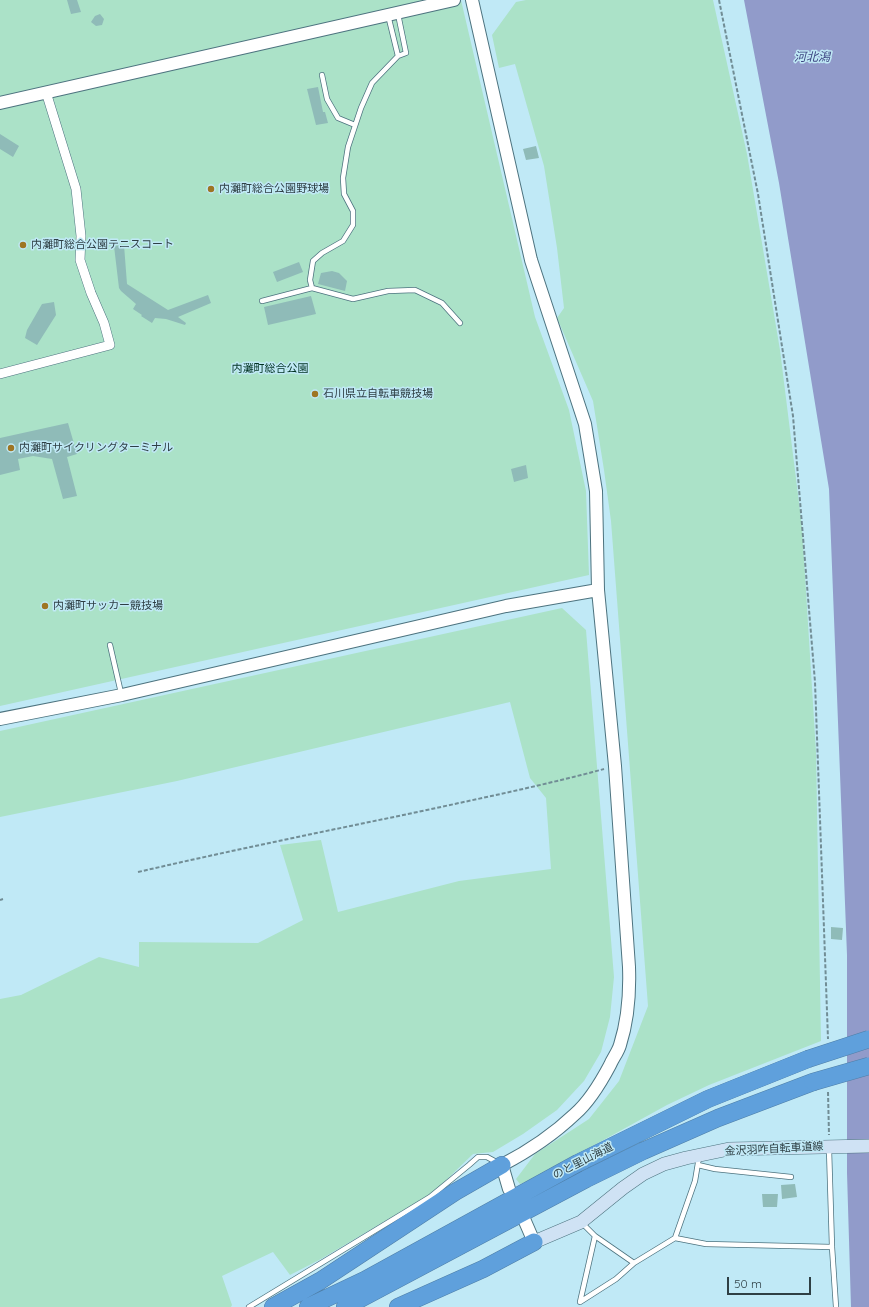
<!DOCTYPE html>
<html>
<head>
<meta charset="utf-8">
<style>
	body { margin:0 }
	#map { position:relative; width:869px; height:1307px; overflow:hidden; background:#c0e9f6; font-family:Quicksand,sans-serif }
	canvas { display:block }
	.scale { position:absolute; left:727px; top:1277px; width:84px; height:18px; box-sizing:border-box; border:2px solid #2e3f44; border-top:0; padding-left:5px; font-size:12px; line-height:14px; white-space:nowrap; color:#2e3f44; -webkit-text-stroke:3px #c0e9f6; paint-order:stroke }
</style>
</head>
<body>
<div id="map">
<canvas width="869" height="1307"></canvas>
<div class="scale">50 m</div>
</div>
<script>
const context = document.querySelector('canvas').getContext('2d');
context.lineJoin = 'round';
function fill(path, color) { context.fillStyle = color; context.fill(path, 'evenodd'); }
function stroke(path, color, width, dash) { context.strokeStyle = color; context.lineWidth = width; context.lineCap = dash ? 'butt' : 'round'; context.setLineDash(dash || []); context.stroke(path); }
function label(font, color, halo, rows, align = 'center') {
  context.font = font + ' Quicksand,"Noto Sans JP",sans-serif'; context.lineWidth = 3; context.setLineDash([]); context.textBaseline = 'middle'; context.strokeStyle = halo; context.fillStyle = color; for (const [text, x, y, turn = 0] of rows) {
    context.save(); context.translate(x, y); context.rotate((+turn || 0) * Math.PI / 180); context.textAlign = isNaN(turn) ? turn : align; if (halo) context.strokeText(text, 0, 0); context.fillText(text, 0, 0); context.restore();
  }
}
fill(new Path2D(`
	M0,0h461l74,317 34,93 17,81 3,84 -589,131z
	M526,0h187l34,154 33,196 22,177 14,225 5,289 -112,44 -42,20 -136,75 -11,4 -4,-5 19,-25 54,-35 30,-38 29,-75 -37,-485 -7,-51 -11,-69 -36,-83 7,-10 -7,-60 -13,-82 -29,-102 -16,4 -7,-33 24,-33z
	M562,608l24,22 28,347 -4,40 -9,35 -17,29 -27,29 -34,24 -30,18 -20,2 -39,38 -113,67 -31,16 -17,-23 -51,24 10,29 -1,2h-231v-308l21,-4 78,-38 40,10v-25l119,1 45,-23 -23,-75 41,-5 17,72 121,-31 92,-12 -5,-71 -16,-20 -20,-76 -333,79 -177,36v-86z`), '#abe2c8');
fill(new Path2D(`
	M744,0h125v1307h-18l-4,-134v-218l-18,-466 -50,-306z`), '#919bca');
fill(new Path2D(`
	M67,0h10l4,12 -10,2z
	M100,14l4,5 -2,6 -6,1 -5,-4 4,-6z
	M318,87l5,25h2l3,11 -12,2 -9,-36z
	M0,134l19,12 -6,11 -13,-8z
	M536,146l3,12 -13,2 -3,-11z
	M124,245l3,39 41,26 40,-15 3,8 -33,14 8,6 -1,2 -19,-6 -11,-1 -3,5 -11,-7 1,-1 -9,-6 3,-5 -15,-13 -2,-3 -5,-42z
	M299,262l4,10 -26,10 -4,-10z
	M332,271l7,2 8,8 -2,10 -27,-7 3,-11z
	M311,296l5,18 -48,11 -4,-18z
	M54,302l2,13 -19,30 -12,-7 2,-8 15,-26z
	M68,423l9,31 -10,3 10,39 -14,3 -11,-40 -19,-3 -15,3 2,11 -20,5v-37z
	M526,465l2,13 -14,4 -3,-13z
	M831,927l12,1 -1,12 -11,-1z
	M795,1184l2,13 -15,2 -1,-14z
	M762,1194h16l-1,13h-14z`), '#8fbbb8');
const service = new Path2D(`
	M398,56l8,-3 -8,-39
	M322,75l5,24 11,19 17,7
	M312,288l-2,-8 3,-19 9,-8 21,-12 10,-16v-14l-9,-17 -1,-16 5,-31 13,-39 11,-25 26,-27 -10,-41
	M262,301l50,-13 41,11 35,-8 27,-1 27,13 18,20
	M110,645l11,48
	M829,1149l3,98 4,60
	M699,1157l-4,24 -20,57 31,6 126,3
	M698,1165l17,4 76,8
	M582,1223l13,13 39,27 41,-25
	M595,1236l-15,66 36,-23 18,-16
	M249,1307l181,-110 39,-32 9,-8h9l11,6`);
const minor = new Path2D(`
	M0,374l110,-29 -6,-22 -13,-30 -11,-33 1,-24 -5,-47 -30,-97`);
const tertiary = new Path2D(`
	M0,103l454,-103
	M0,719l122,-24 384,-89 92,-16 -2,-99 -11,-67 -54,-164 -59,-260
	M509,1189l-7,-24c25,-13 53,-32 73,-51 15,-13 26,-32 35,-49 3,-7 8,-13 10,-20 8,-25 10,-51 9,-78l-14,-201 -17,-176
	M524,1219l10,23`);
const secondary = new Path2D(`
	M534,1242l47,-20 42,-34 20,-14 21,-10 22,-6 43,-9 140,-3`);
const motorway = new Path2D(`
	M273,1307l47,-26 135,-89 47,-27
	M308,1307l57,-27 213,-117 130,-64 100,-40
	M345,1307l241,-128 57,-28 75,-33 95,-36
	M398,1307l85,-38 51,-27`);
stroke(service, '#4d737f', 6);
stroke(minor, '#4d737f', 10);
stroke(tertiary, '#4d737f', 14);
stroke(secondary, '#4d737f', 14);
stroke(motorway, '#4e7ea7', 18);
stroke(new Path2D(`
	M719,0l39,194 35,222 22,266 13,357
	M138,872c91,-21 183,-40 275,-59 64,-14 128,-27 191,-44
	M0,900l3,-1
	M828,1092l1,43`), '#718d95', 2, [4, 2]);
stroke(service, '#fff', 4.5);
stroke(minor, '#fff', 9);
stroke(tertiary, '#fff', 12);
stroke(secondary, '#cfe2f4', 13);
stroke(motorway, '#5fa0dc', 17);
const motorwayBridge = new Path2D(`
	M808,1059l61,-20
	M813,1082l56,-16`);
stroke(motorwayBridge, '#4e7ea7', 18, []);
stroke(motorwayBridge, '#5fa0dc', 17);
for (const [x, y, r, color] of [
	[211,189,4,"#9e7523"],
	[23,245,4,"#9e7523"],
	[315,394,4,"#9e7523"],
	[11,448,4,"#9e7523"],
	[45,606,4,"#9e7523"]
]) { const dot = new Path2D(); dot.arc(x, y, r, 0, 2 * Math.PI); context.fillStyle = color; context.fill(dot); stroke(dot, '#c0e9f6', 1.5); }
label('11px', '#2e3f44', '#c0e9f6', [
	["内灘町総合公園野球場",219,189],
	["内灘町総合公園テニスコート",31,245],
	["石川県立自転車競技場",323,394],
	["内灘町サイクリングターミナル",19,448],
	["内灘町サッカー競技場",53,606]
], 'left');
label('11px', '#003221', '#c0e9f6', [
	["内灘町総合公園",270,369]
]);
label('11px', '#2e3f44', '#c0e9f6', [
	["金沢羽咋自転車道線",774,1149,-3],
	["のと里山海道",583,1161,-27]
]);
label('italic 12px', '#3e4582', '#c0e9f6', [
	["河北潟",812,57]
]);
</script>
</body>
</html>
